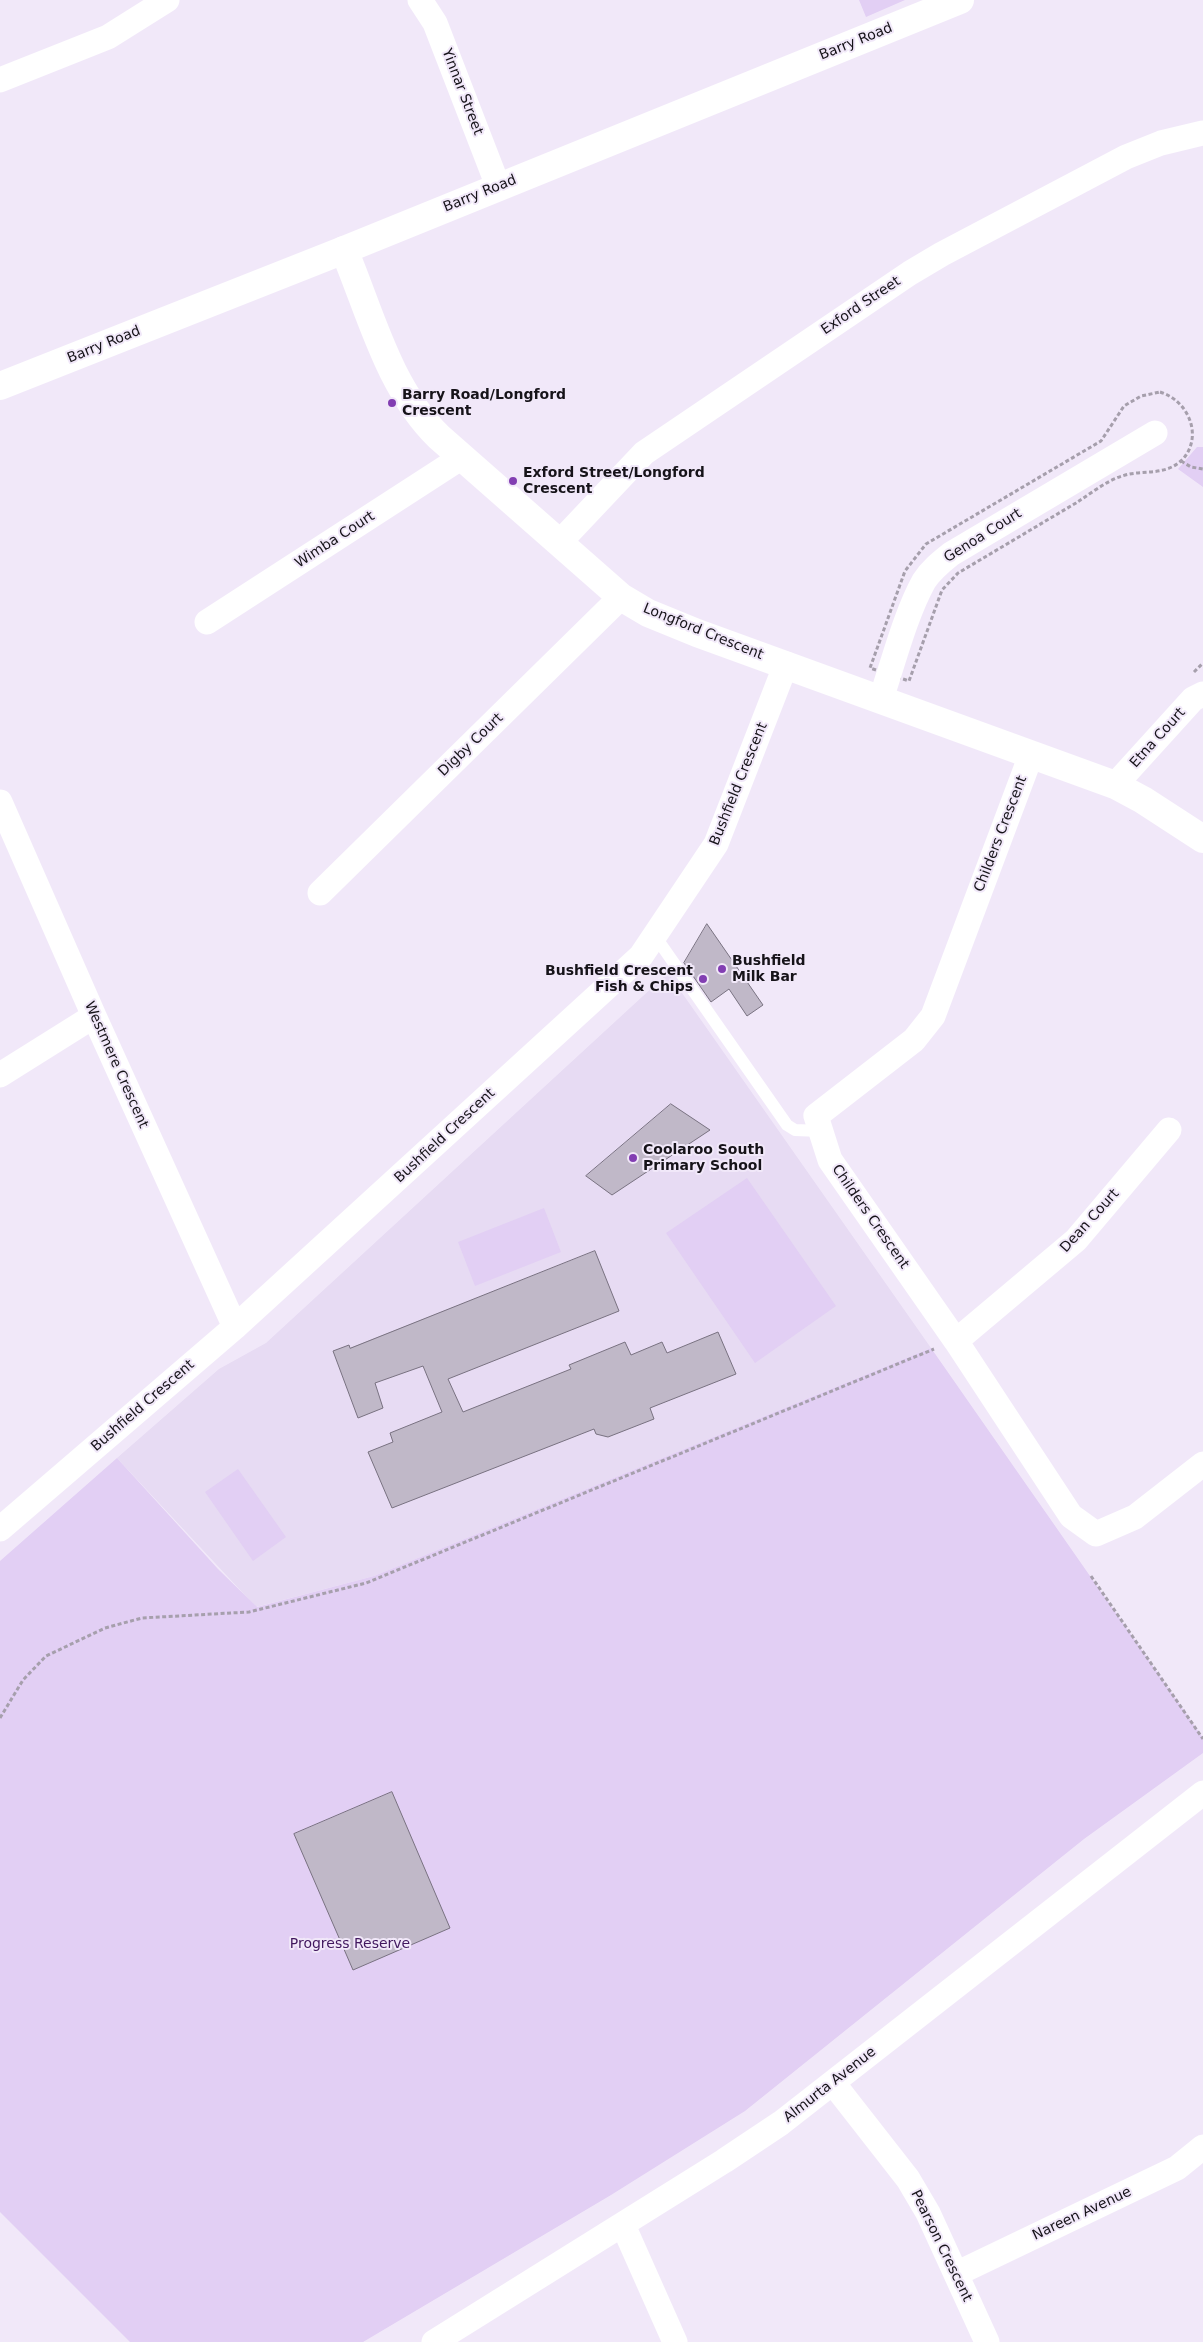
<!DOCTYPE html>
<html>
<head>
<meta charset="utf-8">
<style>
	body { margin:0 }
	canvas { display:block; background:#f1e8f9 }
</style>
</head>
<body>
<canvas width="1203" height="2342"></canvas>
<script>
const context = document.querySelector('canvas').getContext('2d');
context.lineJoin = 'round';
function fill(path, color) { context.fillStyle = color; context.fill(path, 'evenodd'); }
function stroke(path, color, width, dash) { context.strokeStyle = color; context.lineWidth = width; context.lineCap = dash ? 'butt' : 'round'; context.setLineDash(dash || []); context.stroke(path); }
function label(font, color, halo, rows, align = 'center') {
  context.font = font + ' "DejaVu Sans",sans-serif'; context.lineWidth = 4; context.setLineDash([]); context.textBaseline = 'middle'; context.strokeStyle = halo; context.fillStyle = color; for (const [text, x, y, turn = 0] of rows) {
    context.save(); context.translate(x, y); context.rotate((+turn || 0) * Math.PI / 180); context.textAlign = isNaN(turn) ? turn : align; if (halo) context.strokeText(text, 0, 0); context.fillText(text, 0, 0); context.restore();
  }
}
fill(new Path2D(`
	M668,973l263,375 -557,228 -118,31 -139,-149 102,-89 47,-26z`), '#e7dbf3');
fill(new Path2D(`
	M859,0h46l-39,17z
	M1197,447h6v40l-25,-18z
	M747,1178l89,128 -81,57 -89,-130z
	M544,1208l17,44 -86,34 -17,-44z
	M931,1348l272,390v15l-119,86 -339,272 -134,84 -248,147h-233l-130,-130v-651l117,-103 101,111 39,38 117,-31z
	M238,1469l48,68 -33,24 -48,-69z`), '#e2cff4');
const building = new Path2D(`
	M707,924l56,81 -16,11 -18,-27 -18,13 -27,-39z
	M671,1104l39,26 -98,65 -26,-19z
	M595,1251l24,60 -171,68 15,33 108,-43 -2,-4 56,-23 6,13 31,-13 5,11 51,-21 18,42 -86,34 4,11 -46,18 -12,-3 -2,-5 -202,79 -24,-56 25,-10 -3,-9 52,-21 -19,-46 -48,17 8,25 -25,10 -25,-67 16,-6 1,3z
	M392,1792l58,136 -97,42 -59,-136z`);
fill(building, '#c0b8c8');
stroke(building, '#797281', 1);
stroke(new Path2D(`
	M1160,392c29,9 43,44 23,67 -18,18 -40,10 -61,17 -16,5 -32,18 -46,27 -39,23 -79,47 -118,70l-16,17 -33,91 -39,-13 35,-97 21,-27 175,-103 23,-35 17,-10z
	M1181,461l10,6 12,2
	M1194,672l9,-9
	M1091,1576l112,163
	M0,1718l23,-38 23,-24 59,-28 37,-10 107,-6 117,-29 568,-234`), '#a69fac', 3, [4, 2.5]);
stroke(new Path2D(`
	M655,936l132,189 8,5 26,1`), '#fff', 12);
stroke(new Path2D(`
	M420,0l15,23 63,163
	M0,80l108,-43 59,-37
	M559,543l85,-90 266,-180 32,-19 184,-97 35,-14 42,-10
	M207,622l255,-165
	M881,699c12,-36 25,-86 43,-118 7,-11 17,-19 27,-27l204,-121
	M1031,755l-98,261 -19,24 -98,76 14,44 126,181 115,175 25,18 39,-17 68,-53
	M1115,785l78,-86 10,-5
	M0,802l94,214 141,311
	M320,893l301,-296
	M0,1075l94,-59
	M956,1341l120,-101 93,-110
	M0,1529l235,-202 406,-371 75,-112 70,-180
	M833,2083l75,96 20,34 59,129
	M623,2225l52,117
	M956,2274l221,-106 26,-21
	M434,2342l290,-181 57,-38 422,-330`), '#fff', 25);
stroke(new Path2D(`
	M344,250c27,64 44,137 95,187l182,160 27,16 49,20 418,152 28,15 60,39`), '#fff', 28);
stroke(new Path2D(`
	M0,386l344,-136 616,-250`), '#fff', 28);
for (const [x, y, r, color] of [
	[392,403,5,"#823eb2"],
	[513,481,5,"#823eb2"],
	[722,969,5,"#823eb2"],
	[703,979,5,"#823eb2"],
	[633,1158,5,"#823eb2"]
]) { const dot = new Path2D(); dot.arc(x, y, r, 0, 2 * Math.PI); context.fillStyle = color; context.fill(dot); stroke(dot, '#f1e8f9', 2); }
label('14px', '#161319', '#f1e8f9', [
	["Barry Road",856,42,-22],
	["Yinnar Street",462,92,69],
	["Barry Road",480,194,-22],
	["Exford Street",861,306,-34],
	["Barry Road",104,345,-22],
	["Genoa Court",983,536,-32],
	["Wimba Court",335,540,-33],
	["Longford Crescent",703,632,22],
	["Etna Court",1158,738,-48],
	["Digby Court",471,745,-44],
	["Bushfield Crescent",739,784,-68],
	["Childers Crescent",1001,834,-69],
	["Westmere Crescent",116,1065,66],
	["Bushfield Crescent",445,1136,-43],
	["Childers Crescent",870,1217,55],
	["Dean Court",1090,1221,-48],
	["Bushfield Crescent",143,1406,-41],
	["Almurta Avenue",830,2085,-38],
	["Nareen Avenue",1082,2214,-25],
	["Pearson Crescent",941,2246,64]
]);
label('bold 14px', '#161319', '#f1e8f9', [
	["Barry Road/Longford",402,395],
	["Crescent",402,411],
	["Exford Street/Longford",523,473],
	["Crescent",523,489],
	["Bushfield",732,961],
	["Milk Bar",732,977],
	["Bushfield Crescent",693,971,"right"],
	["Fish & Chips",693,987,"right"],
	["Coolaroo South",643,1150],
	["Primary School",643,1166]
], 'left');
label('14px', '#41175e', '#f1e8f9', [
	["Progress Reserve",350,1944]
]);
</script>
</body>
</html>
